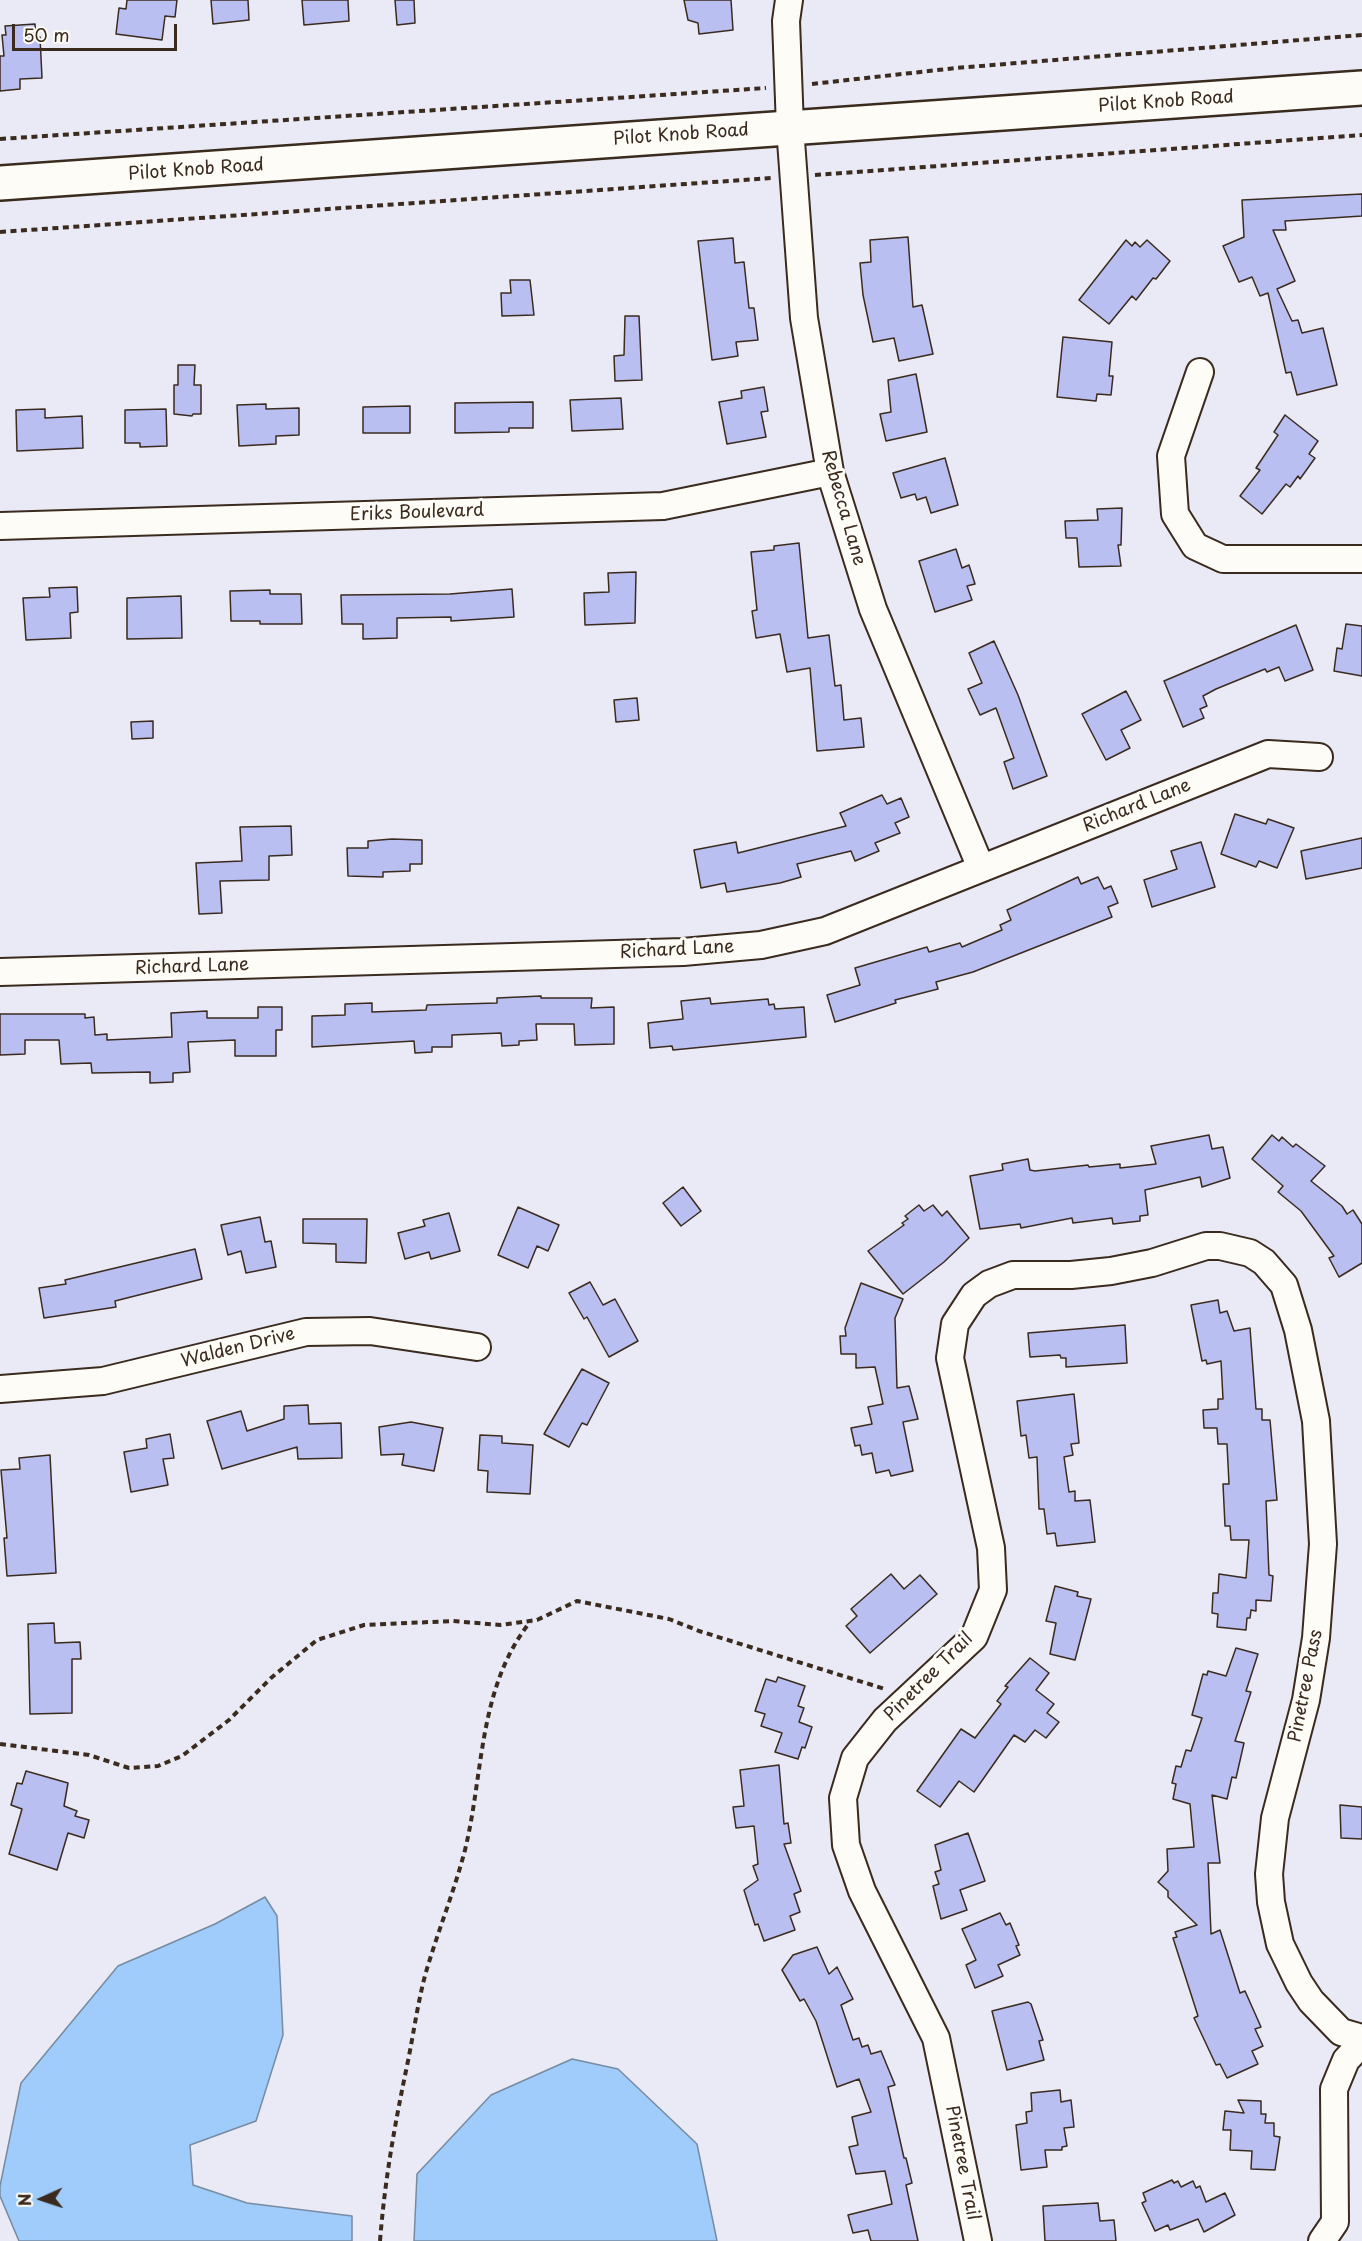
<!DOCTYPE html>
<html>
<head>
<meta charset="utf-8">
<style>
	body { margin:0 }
	#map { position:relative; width:1362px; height:2241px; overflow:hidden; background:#e9eaf5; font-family:"Playpen Sans",sans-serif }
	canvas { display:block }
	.north { position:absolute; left:12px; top:2169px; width:60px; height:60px; -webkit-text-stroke:4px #fdfcf7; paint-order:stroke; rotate:267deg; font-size:16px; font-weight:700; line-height:24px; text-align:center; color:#3b2a1e }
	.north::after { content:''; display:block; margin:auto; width:21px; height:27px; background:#3b2a1e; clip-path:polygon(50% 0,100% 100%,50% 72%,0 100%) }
	.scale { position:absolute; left:12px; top:24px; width:165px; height:27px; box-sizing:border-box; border:3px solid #3b2a1e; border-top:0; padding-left:8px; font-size:18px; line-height:21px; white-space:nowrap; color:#3b2a1e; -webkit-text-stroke:4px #fdfcf7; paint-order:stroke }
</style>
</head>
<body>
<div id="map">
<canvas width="1362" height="2241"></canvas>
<div class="north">N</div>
<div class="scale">50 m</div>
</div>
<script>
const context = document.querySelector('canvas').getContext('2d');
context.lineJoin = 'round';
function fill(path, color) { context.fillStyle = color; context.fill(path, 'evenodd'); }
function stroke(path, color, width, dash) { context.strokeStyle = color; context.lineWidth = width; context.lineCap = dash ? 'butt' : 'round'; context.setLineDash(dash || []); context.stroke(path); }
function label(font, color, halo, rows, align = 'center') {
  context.font = font + ' "Playpen Sans",sans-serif'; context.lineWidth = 6; context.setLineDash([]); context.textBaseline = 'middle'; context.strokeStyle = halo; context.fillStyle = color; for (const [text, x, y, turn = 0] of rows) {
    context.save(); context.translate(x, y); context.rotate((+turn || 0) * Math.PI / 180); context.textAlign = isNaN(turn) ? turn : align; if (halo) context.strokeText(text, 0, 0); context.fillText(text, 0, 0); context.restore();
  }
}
const water = new Path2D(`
	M265,1897l12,19 6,119 -27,86 -66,24 3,40 54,18 105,13v25h-333l-19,-45v-10l21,-103 97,-117 97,-42z
	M572,2059l46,10 79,75 20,97h-303l3,-67 74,-79z`);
fill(water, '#9fccfa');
stroke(water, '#778ba2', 1.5);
const building = new Path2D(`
	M127,0h50l-2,17 -10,-1 -3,24 -46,-6 3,-26 7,1z
	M211,0h37l1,20 -36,4z
	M302,0h46l1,21 -45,4z
	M395,0h19l1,23 -18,2z
	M684,0h47l2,30 -34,4 -1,-11 -10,-3z
	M35,24l1,14 4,-1 2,41 -22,1v10l-20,2v-35h4l-2,-21h4l-1,-9z
	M1362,194v22l-77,5 1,9h-13l22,51 -18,8 15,32 6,-1 4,13 21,-5 14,57 -40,10 -6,-23 -5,1 -18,-80 -8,3 -8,-19 -13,5 -16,-36 21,-9 -2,-37z
	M908,237l5,70 9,-2 11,49 -34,7 -5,-23 -21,4 -10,-47 -3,-32 11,-1 -1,-22z
	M733,238l2,25 9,-1 5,46h5l4,32 -22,2 2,14 -26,4 -14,-119z
	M1126,240l6,6 3,-4 5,5 7,-7 23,21 -14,18 -3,-1 -17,22 -4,-4 -23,28 -30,-24z
	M510,280h20l4,35 -32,1 -1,-23h10z
	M625,316h14l3,64 -27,1 -1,-25 10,-1z
	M1063,337l49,5 -3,34h4l-2,19 -14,-1 -1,7 -39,-4z
	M178,365h17l-1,20h7v29h-8l-1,2 -18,-2v-29h4z
	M916,374l11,58 -41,9 -6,-27 11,-2 -3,-32z
	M764,387l4,24 -7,1 5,25 -39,7 -8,-42 23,-4 -1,-7z
	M621,398l2,31 -51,2 -2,-31z
	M533,402v26h-24v4l-54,1v-30z
	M266,404v5l33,-1v27l-23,1v8l-37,2 -2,-41z
	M410,406v27h-47v-26z
	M45,409v9l37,-2 1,32 -66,3 -1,-41z
	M166,409l1,37 -27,1v-4h-15v-33z
	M1285,415l33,26 -9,13 6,4 -15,21 -2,-3 -8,11 -4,-3 -24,30 -22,-18 20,-26 -4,-2 22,-33 -4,-3z
	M945,458l13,47 -27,8 -5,-16 -9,3 -2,-6 -14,4 -8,-25z
	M1122,508l-1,37h-3l3,21 -42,1 -2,-29h-11l-1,-17 33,-1 -1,-11z
	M799,543l9,95 21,-3 6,51 6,-1 3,35 17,-2 3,29 -47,4 -7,-83 -23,4 -7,-38 -24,4 -4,-27 5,-1 -6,-58 23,-2v-4z
	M956,549l6,19 7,-3 6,19 -8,2 5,14 -37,12 -16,-51z
	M636,572l-1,51 -50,2 -1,-32 25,-1 -1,-19z
	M77,587l1,25 -8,1 1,25 -45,2 -3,-42 27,-1 -1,-9z
	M512,589l2,28 -63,4v-4l-54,1v20l-34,1v-15h-21l-1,-29 109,-1z
	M270,590v4h31l1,30h-42v-3h-29l-1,-30z
	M181,596l1,42 -55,1v-41z
	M1346,624l16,2v50l-28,-5 3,-23 5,1z
	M1296,625l17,45 -28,11 -6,-14 -12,5 -2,-3 -49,20 -13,7 4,10 -7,3 4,9 -21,9 -19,-46z
	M994,641l24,54 29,81 -34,13 -9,-27 10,-4 -18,-50 -16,7 -12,-26 14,-6 -13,-30z
	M1126,691l15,29 -20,10 9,18 -24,12 -24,-46z
	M637,698l2,22 -23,2 -2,-22z
	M153,721v17l-21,1 -1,-17z
	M882,795l5,9 14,-6 8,19 -14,6 5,10 -25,10 4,8 -24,10 -4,-10 -54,13 4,13 -21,6 -53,9 -2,-9 -24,5 -7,-38 42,-8 2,11 108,-27 -6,-13z
	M1235,814l31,10 2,-5 26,9 -17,40 -18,-7 -3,6 -35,-13z
	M291,826l1,29 -23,1v24l-49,1 2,32 -23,1 -3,-51 46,-2 -2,-34z
	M1362,838v30l-56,11 -5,-28z
	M392,839l30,1v24h-12v7l-27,1v5l-35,-1 -1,-28h21v-7z
	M1201,842l14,45 -63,20 -8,-27 33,-11 -6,-18z
	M1078,877l3,7 17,-7 6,12 7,-3 7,17 -10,4 4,10 -139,55 -37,10 2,7 -43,11 1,3 -61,19 -8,-27 33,-10 -5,-17 72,-21 2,5 31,-9 2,4 40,-17 -2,-5 11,-5 -4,-10z
	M541,996v2h51l-1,10 23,-1v37l-39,1 -1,-21h-38l1,16 -18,1v4l-17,1 -1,-13 -49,2v12h-20v5l-17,1 -1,-12 -102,6v-31l33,-1v-11l27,-1v9l54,-2 1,-5 70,-2v-5z
	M710,998l1,6 57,-5 1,6 5,-1 1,5 29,-2 2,30 -133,13 -1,-4 -22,2 -2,-25 35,-4 -2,-18z
	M258,1007h24v23h-6v26h-41v-16l-47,2 2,30 -17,1v9l-23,1v-11l-58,1 -1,-10 -30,1 -2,-24h-34v14l-25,1v-41h85v4l9,-1 1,18 12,-1v6l65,-3 -1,-24 36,-2v7h51z
	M1209,1135l3,14 11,-2 7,31 -28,9 -2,-10 -55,13 3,25 -8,1v5l-27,3 -1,-6 -39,5 -1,-5 -51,10 -1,-4 -40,5 -10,-53 33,-6 -1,-6 26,-5 2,11 5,1 53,-6 1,2 31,-3v4l36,-4 -5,-18z
	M1272,1135l7,6 3,-4 11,10 3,-3 29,22 -14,15 31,25 5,8 6,-4 9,14v39l-23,14 -10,-19 5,-2 -33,-45 -23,-19 5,-6 -31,-27z
	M683,1187l18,24 -20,15 -18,-23z
	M919,1205l5,6 9,-6 9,11 5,-5 22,27 -25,24 -41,32 -35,-43 36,-26 -2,-2 6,-4 -3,-3z
	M518,1207l41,18 -11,26 -11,-5 -9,22 -30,-13z
	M449,1213l11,38 -29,8 -2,-7 -24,7 -7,-26 27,-7 -2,-6z
	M260,1217l5,25 6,-1 5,26 -30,6 -5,-22 -13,4 -7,-30z
	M303,1219h64l-1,44 -30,-1v-18l-33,-1z
	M195,1249l7,30 -87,22 1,6 -72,11 -5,-30 27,-4 -1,-4z
	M590,1282l13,23 12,-6 23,42 -29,16 -22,-40 -3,2 -15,-26z
	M861,1283l42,16 -8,19 2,70 12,-2 9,33 -15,3 10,49 -22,5 -2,-6 -13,3 -4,-20 -10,2 -2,-10 -5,1 -4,-18 21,-4 -4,-17 15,-3 -8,-37 -19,1v-14h-15l-1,-18h6l-1,-8z
	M1218,1300l2,13 7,-2 7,20 16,-3 6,81h6v11h8l7,80 -11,1 3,74 4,1 -2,25 -15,-1v11l-5,-1 -1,8h-3l-1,12 -29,-3 1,-13 -6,-1 1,-20h5l1,-19 27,4 3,-38h-18l-1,-14h-5l-2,-42h6l-2,-40h-9l-1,-16h-13l-1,-18 15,-1v-10h5l-2,-38 -14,3 -1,-4 -4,1 -11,-56z
	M1125,1325l2,38 -61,4v-9h-5l-1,-3 -30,2 -2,-24z
	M582,1369l27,14 -22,42 -5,-2 -13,24 -25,-13z
	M1074,1394l5,49 -8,1 2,11 -9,2 5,35 6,-1v10l15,-1 5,42 -38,4 -2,-13 -8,1 -3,-25h-5l-2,-52 -8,1 -3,-23 -5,1 -4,-35z
	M308,1405l1,19 32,-1 1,35 -44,1 -1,-12 -75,22 -15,-48 34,-10 6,20 37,-12v-13z
	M411,1422l32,6 -9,43 -32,-6 2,-11 -23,1 -2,-28z
	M170,1434l4,24 -11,1 5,26 -37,7 -7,-40 23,-4 -1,-9z
	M480,1435l22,1v7l31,2 -3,49 -43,-2 1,-21 -10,-1z
	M50,1455l6,118 -49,3 -3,-38h3l-6,-68 19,-1 -1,-11z
	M891,1574l13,15 16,-14 17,19 -67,59 -24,-27 11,-10 -6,-7z
	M1055,1586l23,6 -1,4 14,3 -16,61 -25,-6 6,-31 -10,-2z
	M54,1623l1,20 25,-1 1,17h-9v54l-42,1 -2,-90z
	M1236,1648l22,6 -12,37 5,1 -16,49 9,2 -8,35 -4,-1 -5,22 -15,-4 8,68h-12l3,71 9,-4 20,63 5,-2 16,36 -6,2 8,17 -11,5 6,13 -31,14 -7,-14 -4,1 -22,-47 4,-2 -25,-78 4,-1 -2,-5 22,-7 -29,-28v-6l-10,-9 10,-11 -1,-22 27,-2 -4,-43 -17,-5 3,-15 -4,-1 4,-17 5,1 5,-17 5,1 11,-33 -10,-3 11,-41 4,1 1,-4 18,5z
	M1030,1658l19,15 -13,17 18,14 -7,9 12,9 -13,16 -11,-8 -10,12 -11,-7 -40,57 -15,-11 -19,26 -23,-16 44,-62 14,9 26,-34 -4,-3 11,-14 -3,-1z
	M778,1677l27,9 -7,20 6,2 -5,14 13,5 -7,21 -3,-1 -4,12 -23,-7 7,-19 -21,-7 4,-12 -10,-3 11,-32 10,3z
	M779,1765l5,59 4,-1 3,20 -7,1 17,47 -7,3 6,18 -10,4 5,14 -31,11 -6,-17 -3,1 -11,-35 14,-10 -5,-14 5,-2 -4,-38 -18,2 -3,-21 11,-1 -4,-36z
	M26,1771l42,12 -4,23 13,5 -2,5 14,4 -5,18 -16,-5 -11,37 -48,-16 13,-45 -11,-4 6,-22 5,1z
	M1340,1805l22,2v32l-21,-1z
	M968,1833l17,48 -25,9 7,20 -26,9 -8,-33 6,-2 -4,-12 6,-2 -6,-25z
	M1000,1913l6,12 4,-2 9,22 -3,1 4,9 -22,10 5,11 -28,12 -9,-23 10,-5 -14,-31z
	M817,1947l12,27 8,-7 16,32 -12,6 12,35 6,-2 3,9 6,-2 3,9 10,-3 14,34 -7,2 16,71h2l6,25 -6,2 12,56h-47l-3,-11 -15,3 -5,-18 44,-11 -7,-33 -29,3 -7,-27 9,-2 -6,-28 19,-5 -12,-33 -22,8 -21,-66 -12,-22 -4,2 -18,-31 11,-15z
	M1028,2002l3,2 12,36 -4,1 5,19 -37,10 -15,-59z
	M1060,2090l1,12 10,-2 3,27 -10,1 3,18 -5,1v3h-17l2,17 -26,3 -5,-45 11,-2 -1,-11 6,-1 -1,-18z
	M1238,2100l23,1v13h5l-1,9h9v13l6,1 -5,33 -24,-1 1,-18 -22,-1 1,-20h-8l2,-19 19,2z
	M1172,2180l2,3 4,-2 3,6 12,-6 3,7 4,-2 6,16 19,-9 10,22 -31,17 -6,-13 -28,11 -2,-5 -13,6 -13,-28 4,-2 -3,-8z
	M1098,2203l2,18 14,-1 2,21h-71l-2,-35z`);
fill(building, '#b9bff1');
stroke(building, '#3b2a1e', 1.5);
const minor = new Path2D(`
	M789,0l-3,21 4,106 14,191 26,154 43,137 108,259
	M1200,372l-29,84 4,58 20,32 28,13h139
	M0,526l663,-20 167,-34
	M0,972l683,-20 78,-7 64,-14 443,-177 51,3
	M0,1389l103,-8 203,-49 64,-1 107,16
	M978,2241l-42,-203 -74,-147 -16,-46 -3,-47 12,-40 30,-38 89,-83 19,-47 -2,-42 -41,-190 5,-34 19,-29 15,-11 24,-9h58l40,-4 41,-8 54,-17h14l30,7 14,9 20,23 14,45 18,91 7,123 -7,94 -10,62 -31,118 -6,56 2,28 9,42 19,39 12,18 30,31 21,6
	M1322,2241l13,-19 -1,-133 12,-29 16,-17`);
const major = new Path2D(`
	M0,183l1362,-95`);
stroke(minor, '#3b2a1e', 30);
stroke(major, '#3b2a1e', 38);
stroke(new Path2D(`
	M812,84l144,-16 406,-33
	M0,139l766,-51
	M815,175l547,-40
	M0,232l771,-54
	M0,1744l89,11 40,13 29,-2 24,-10 47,-36 42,-42 46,-38 47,-15 89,-4 47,4 37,-5 40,-19 92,18 30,12 186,58
	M380,2241c5,-63 15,-118 28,-180 6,-30 10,-60 18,-89 12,-41 28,-80 39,-122 19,-78 13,-162 65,-228`), '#3b2a1e', 4, [6, 4.5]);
stroke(minor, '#fdfcf7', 26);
stroke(major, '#fdfcf7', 33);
label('18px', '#3b2a1e', '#fdfcf7', [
	["Pilot Knob Road",1166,102,-4],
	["Pilot Knob Road",681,135,-4],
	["Pilot Knob Road",196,170,-4],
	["Rebecca Lane",843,508,74],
	["Eriks Boulevard",417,513,-2],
	["Richard Lane",1137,806,-22],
	["Richard Lane",677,950,-3],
	["Richard Lane",192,967,-2],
	["Walden Drive",238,1348,-14],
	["Pinetree Trail",929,1677,-45],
	["Pinetree Pass",1306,1686,-79],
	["Pinetree Trail",962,2163,79]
]);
</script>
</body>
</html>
